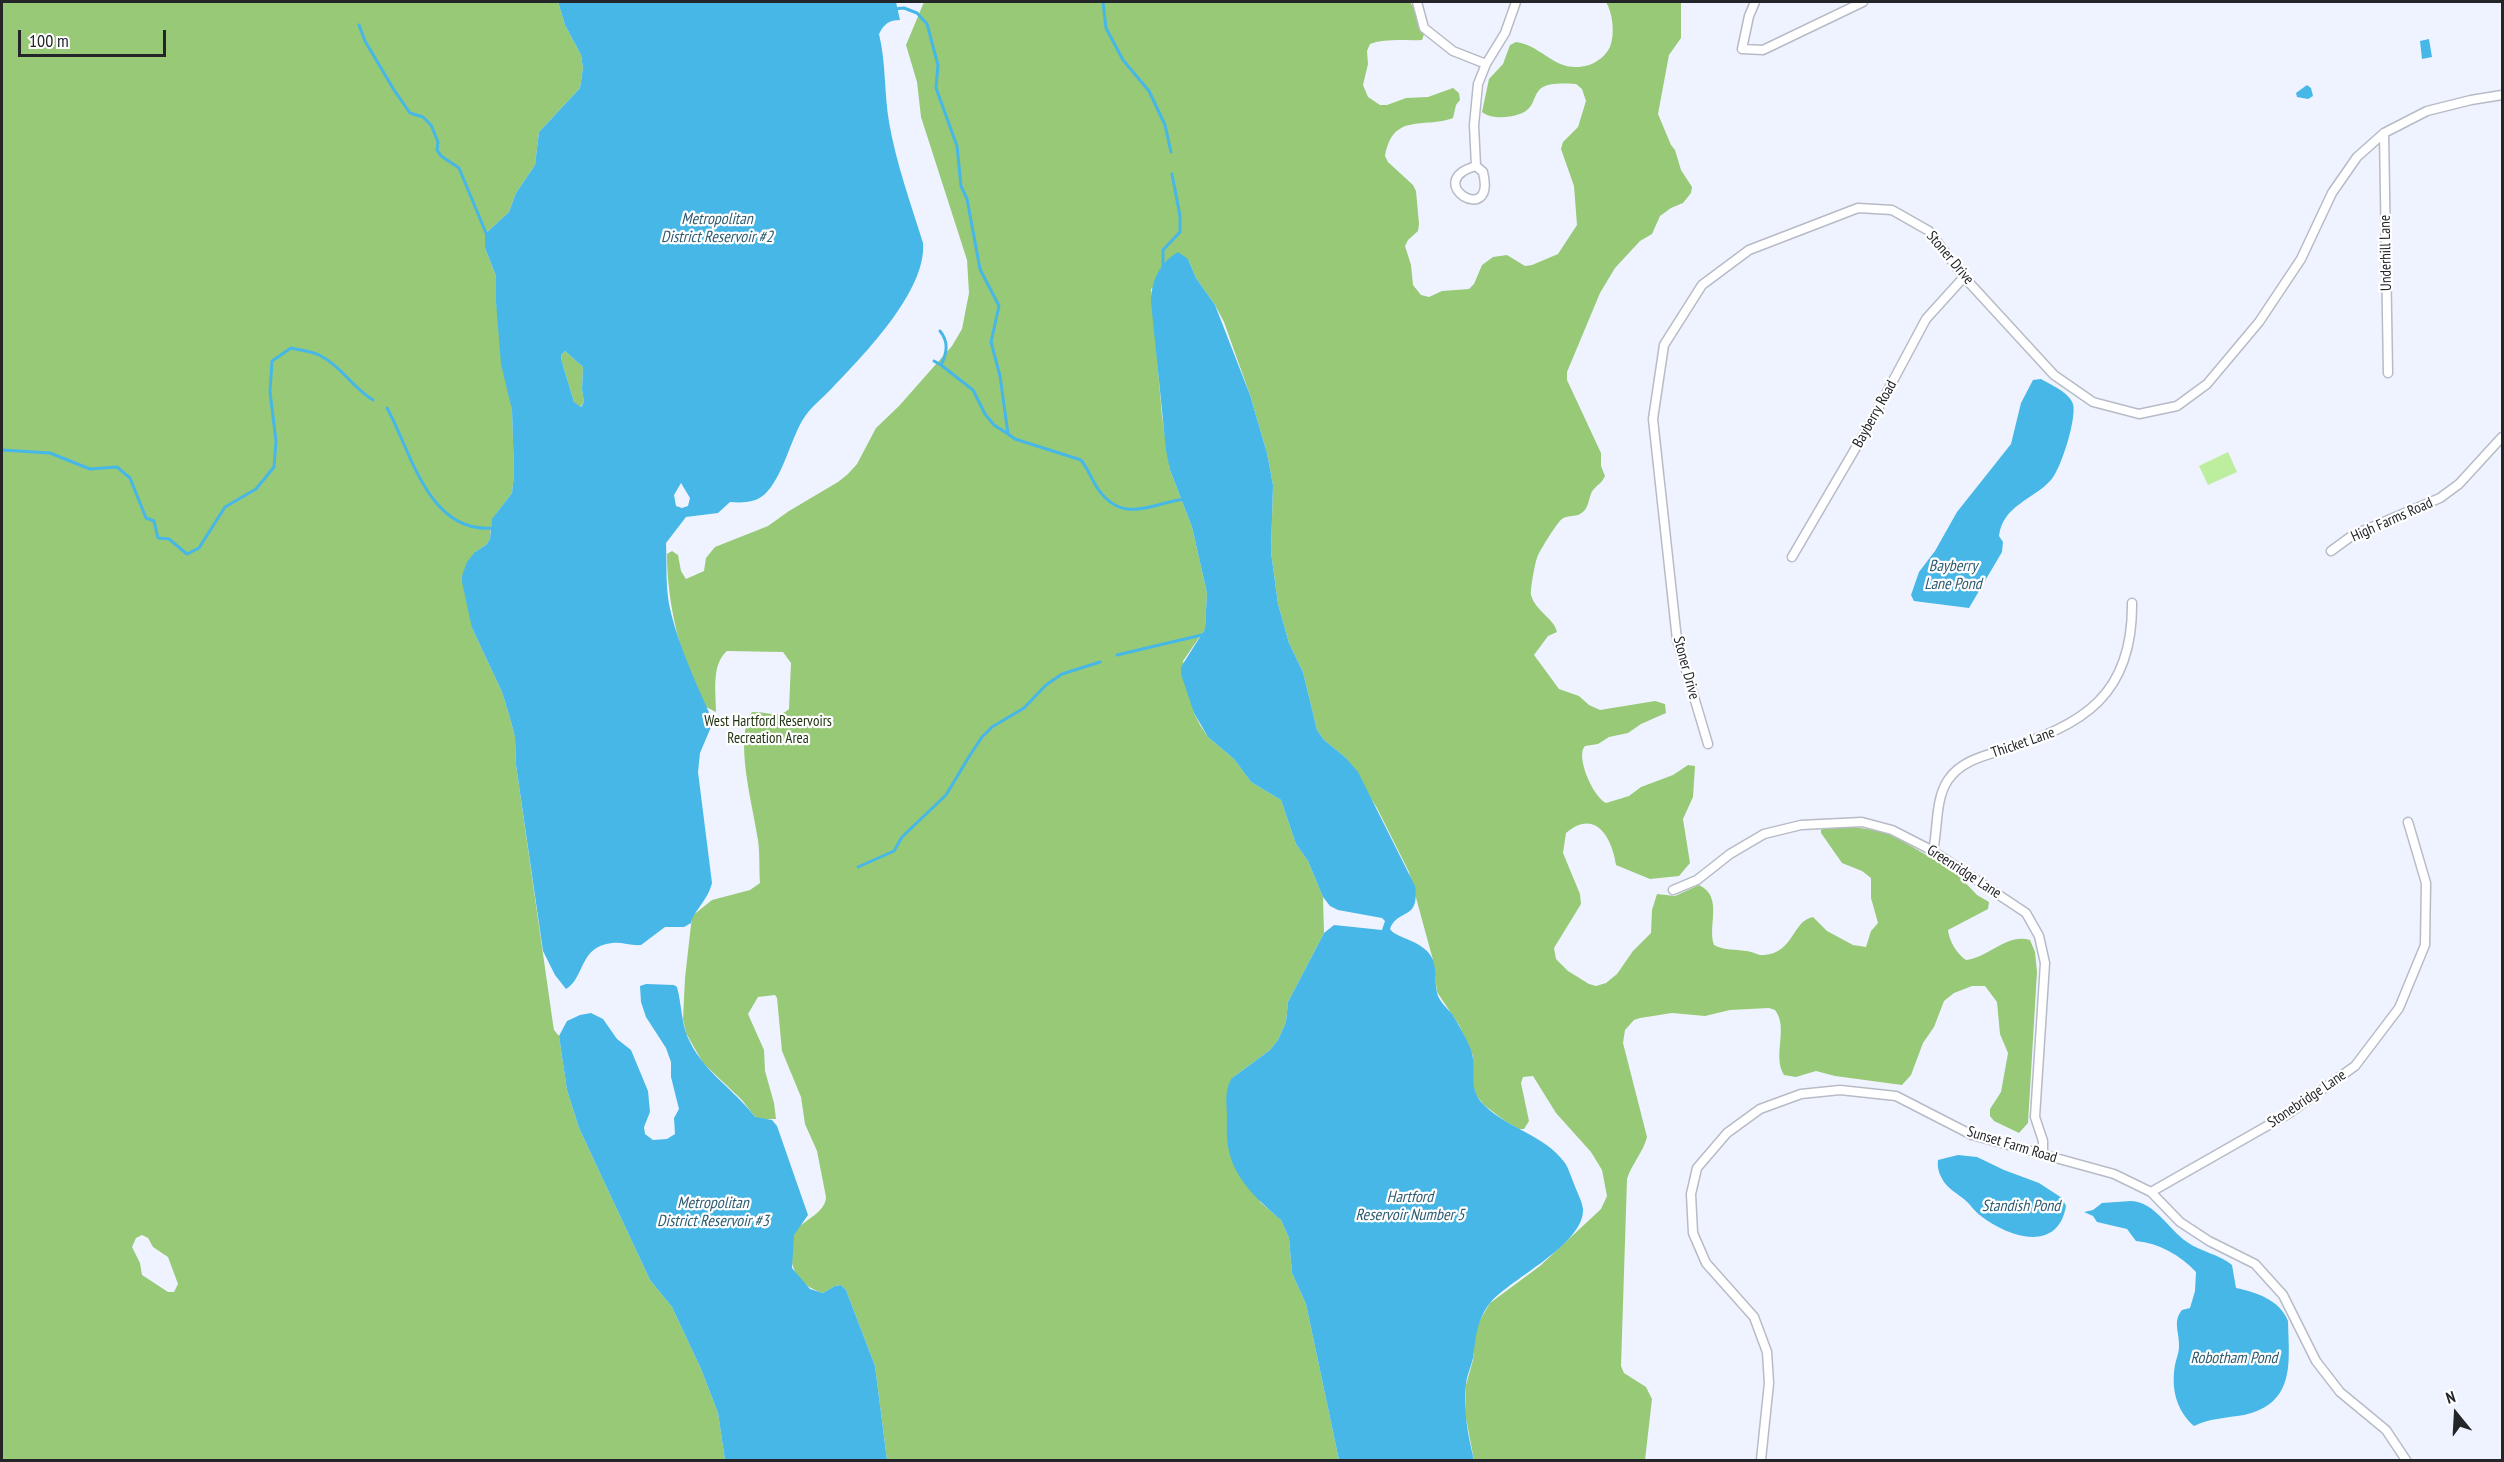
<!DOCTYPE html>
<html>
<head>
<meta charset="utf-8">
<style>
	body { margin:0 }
	#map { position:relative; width:2504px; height:1462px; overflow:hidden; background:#eef3ff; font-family:"PT Sans Narrow",sans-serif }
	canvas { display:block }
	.frame { position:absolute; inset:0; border:3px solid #232529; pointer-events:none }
	.north { position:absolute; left:2426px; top:1384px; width:60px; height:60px; -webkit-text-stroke:4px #fff; paint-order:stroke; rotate:342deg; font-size:16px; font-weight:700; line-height:24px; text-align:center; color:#232529 }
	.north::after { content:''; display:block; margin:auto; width:21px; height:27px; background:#232529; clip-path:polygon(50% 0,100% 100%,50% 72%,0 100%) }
	.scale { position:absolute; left:18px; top:30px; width:148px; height:27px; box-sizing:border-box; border:3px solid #232529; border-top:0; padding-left:8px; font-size:18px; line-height:21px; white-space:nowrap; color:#232529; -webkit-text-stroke:4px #fff; paint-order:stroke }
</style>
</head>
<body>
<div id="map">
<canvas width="2504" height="1462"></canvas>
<div class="frame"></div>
<div class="north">N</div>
<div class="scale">100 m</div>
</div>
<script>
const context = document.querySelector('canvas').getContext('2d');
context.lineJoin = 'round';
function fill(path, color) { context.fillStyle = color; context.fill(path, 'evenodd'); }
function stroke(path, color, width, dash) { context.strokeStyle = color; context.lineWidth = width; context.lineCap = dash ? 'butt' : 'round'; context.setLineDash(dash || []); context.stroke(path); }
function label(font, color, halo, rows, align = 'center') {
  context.font = font + ' "PT Sans Narrow",sans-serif'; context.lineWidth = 4.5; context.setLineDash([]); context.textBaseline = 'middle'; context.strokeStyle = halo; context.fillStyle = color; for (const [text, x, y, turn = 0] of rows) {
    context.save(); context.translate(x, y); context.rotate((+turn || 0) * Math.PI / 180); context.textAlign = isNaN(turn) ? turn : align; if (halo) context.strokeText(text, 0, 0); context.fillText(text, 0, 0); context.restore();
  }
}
fill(new Path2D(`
	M2228,452l9,20 -29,13 -9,-19z`), '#bdee9e');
fill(new Path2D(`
	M2,2h556l7,23 16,30 2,13 -3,20 -41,44 -4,33 -19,28 -7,19 -24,22v14l11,28v26l16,108 2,64 -2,19 -16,21 -5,12 -1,13 -4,6 -11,7 -3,76 30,64 8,26 5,19 1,28 37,259 1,6 5,6 8,54 12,38 71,152 22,27 29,62 17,44 7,47h-723zM142,1235l6,3 5,9 15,10 10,27 -4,8h-6l-26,-17 -2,-12 -8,-16 4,-9z
	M924,2h486c7,11 19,25 12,38 -18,1 -35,-2 -52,4l-3,7 1,13 -5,21 5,12 12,8h7l19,-7 22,-1 25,-9 6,5 1,7 -4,5 -3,13c-30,11 -60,-6 -68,38l3,6 25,23 3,6 3,33 -1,7 -10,9 -3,6 6,19 2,20 8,10 8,2 13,-6 27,-2 5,-5 8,-19 11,-8 14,-2 18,11 7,-1 26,-11 19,-29 -3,-39 -13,-37 2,-7 15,-15 8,-26 -4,-12 -6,-5c-10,0 -24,-2 -33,3 -8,4 -8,14 -13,20 -8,11 -38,14 -48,5l7,-33 14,-15 7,-19 6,-3c28,4 40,33 73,23 9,-3 17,-10 21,-18 5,-13 3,-33 -4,-45h75v36l-12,17 -11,59 13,31 4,5 6,20 11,17 -1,6 -8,10 -12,5 -11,8 -8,18 -12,7 -25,27 -15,25 -33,79v8l34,73v13l4,10c-3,7 -7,8 -12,14 -5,7 -3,19 -13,24 -5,3 -13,1 -18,5 -4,2 -24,34 -25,39 -2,5 -7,32 -6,37 5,17 23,23 26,37l-9,4 -14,19 25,34 20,7 10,9 11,5 55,-9 10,3 1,9 -25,11 -13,9 -19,4 -11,7 -13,2c-10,10 8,51 21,57l23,-7 12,-9 32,-12 15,-10 7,1 -2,31 -10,22 7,44 -11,13 -29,3 -34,-14c-4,-28 -21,-57 -50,-32l-3,20 17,41 1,10 -27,44 2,11 12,12 21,13 7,2 10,-3 11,-9 16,-23 18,-18 1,-23 5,-16 18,2 24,-11c25,12 8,41 15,60 12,6 20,4 32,6 6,0 12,5 18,4 30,-2 28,-34 49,-38l14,14 26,14 13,2 5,-16 7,-8 -7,-25v-20l-9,-7 -20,-8 -21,-30v-3l4,-2 28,-1 34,5 68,40 22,23 12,7 -1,7 -40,21c1,11 9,24 18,30 22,-2 41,-27 64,-20l5,12 2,20 -9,151 -9,10 -25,-12 -4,-5v-7l11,-17 7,-39 -8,-19 -3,-32 -12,-16h-13l-18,7 -10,8 -10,26 -11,16 -12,32 -9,10 -67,-9 -19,-5 -20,6 -12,-2c-12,-19 5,-47 -9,-65l-6,-2 -39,2 -25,6 -33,-3 -32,5 -6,2 -9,10 -2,13 24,94c-4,16 -15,26 -20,42l-6,187 3,7 22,14 6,12 -7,61h-171l-9,-47 1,-28 7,-25 2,-27 5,-13 10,-17 50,-37 61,-57 6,-13 -5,-26 -11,-18 -35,-39 -23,-37 -10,1 -2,6 8,38 -5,8h-5l-14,-8 -21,-16 -8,-10 -4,-13 1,-26 -14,-31 -22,-33 -4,-32 -24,-88 -32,-64 -32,-51 -21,-17 -7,-10 -14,-58 -14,-29 -11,-39 -7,-52 2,-67 -6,-32 -17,-58 -26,-73 -9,-17 -19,-27 -8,-19 -37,30 11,127 8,54 22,57 15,66 -2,36 -22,32 11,52 6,12 8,12 26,22 17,23 30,18 15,44 12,17 15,36 1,36 -36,69 -2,20 -8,18 -8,10 -38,28 28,124 21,18 8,18 3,35 14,31 33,156h-452l-12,-94 -29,-76 -5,-5 -6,1 -12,7c-31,-9 -38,-35 -27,-64 10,-9 30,-18 30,-32l-9,-46 -12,-27 -4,-27 -19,-46 -5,-53 -2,-3 -17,2 -10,17 16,36 1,21 9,32 2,16h-18l-3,-2 -13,-17 -39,-37 -17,-30 -3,-14 2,-41 7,-62 20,-16 38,-10 10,-7c-1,-14 0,-29 -2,-43 -4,-30 -25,-103 -6,-128 13,-1 27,7 37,-3l2,-46 -8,-11 -56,-1c-16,14 -11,41 -11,61l-10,-5c-25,-43 -39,-103 -39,-153l5,-3 6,4 3,16 5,8 18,-8 2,-13 9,-11 53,-21 21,-15 49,-29 10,-8 9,-10 19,-36 23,-22 53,-60 10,-17 7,-36 -2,-33 -46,-143 -4,-35 -11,-37z
	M565,351l18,16 -1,23 2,12 -4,5 -6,-5 -12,-40 -1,-7z`), '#98c977');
fill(new Path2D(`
	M558,2h338l4,18c-11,0 -16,4 -21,14 7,28 5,59 10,88 7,41 22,82 34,121 4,47 -59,112 -90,144 -10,11 -23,20 -31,34 -12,21 -20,57 -37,73 -10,9 -23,9 -35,8l-12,11 -32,4 -20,26c1,23 -1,47 5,70 9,36 25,70 40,104v10l-11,26 -2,19 14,111c-5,19 -18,27 -21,40l-7,4h-19l-24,18c-9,1 -19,-3 -29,-2 -33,3 -27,35 -46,46l-11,-14 -12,-24 -27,-186 -1,-28 -5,-19 -8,-26 -30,-64 -10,-46v-6l5,-14 8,-10 11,-7 4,-6 2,-20 20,-26 2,-19 -2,-64 -11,-46 -5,-62v-26l-11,-28v-14l24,-22 7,-19 19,-28 4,-33 41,-44 3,-20 -2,-13 -16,-30zM565,351l18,16 -1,23 2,12 -3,5 -7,-5 -12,-40 -1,-7zM681,483l9,15 -2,8 -6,2 -6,-2 -2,-11z
	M2429,39l3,18 -10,2 -2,-18z
	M2307,85l4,3 2,8 -5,3 -11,-2 -1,-4z
	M1178,252l10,7 8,19 19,27 35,90 17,58 6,32 -2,67 7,52 11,39 14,29 14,58 7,10 21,17 13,15 57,114c5,35 -17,22 -25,43 6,10 35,11 43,31 4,11 1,25 5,36 3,7 9,12 14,18 7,11 14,24 19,36 7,20 -5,37 13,55 24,24 61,30 81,58 4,6 6,14 9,21 3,8 8,17 9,25 2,35 -73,70 -93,94 -14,18 -14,35 -17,55 -2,9 -6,17 -7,26 -3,27 2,51 8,76h-135l-33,-156 -14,-31 -3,-35 -8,-18c-22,-19 -46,-40 -52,-69 -3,-12 -2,-26 -2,-37 -1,-13 -2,-26 5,-36l38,-28 8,-10 8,-18 2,-20 36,-69 10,-8 48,5 3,-9 -3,-3 -44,-8 -8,-4 -7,-9 -15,-36 -12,-17 -15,-44 -30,-18 -17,-23 -26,-22 -14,-24 -13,-39v-7l24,-38 2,-36 -15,-66 -22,-57 -4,-20 -15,-148c0,-20 8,-39 27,-50z
	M2041,379c10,6 28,13 32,25 4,14 -12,65 -22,76 -18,20 -48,25 -52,56l4,6 -1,10 -33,56 -55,-7 -3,-6 8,-23 16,-21 22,-39 54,-68 10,-41 12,-23z
	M646,984l28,1 3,2c5,18 4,39 13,55 15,31 45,48 65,75l17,3 5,6 31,89 -14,20 -2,33 18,21 13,4 12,-7 6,-1 5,5 29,76 12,94h-162l-7,-47 -17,-44 -29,-62 -22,-27 -71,-152 -12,-38 -8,-54 8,-15 13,-6 11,-2 12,6 14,20 14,11 17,41 2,21 -6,15 1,7 8,6 14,-1 8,-5 -1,-16 5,-9 -8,-32v-15l-5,-14 -20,-31 -5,-15 -1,-16z
	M1958,1155l19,2 27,13 35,13 23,15 4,8c-8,47 -57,32 -85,10 -6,-4 -10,-11 -16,-16 -7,-6 -16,-11 -21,-18 -5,-8 -7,-14 -6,-22z
	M2131,1201c24,1 37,28 56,41 14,10 32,12 45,23l4,23c20,4 44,12 52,33 1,42 8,82 -44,94 -18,3 -33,3 -50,11 -18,-16 -23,-38 -19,-61 1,-6 4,-12 4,-18 1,-14 -7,-25 3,-37l8,-2 5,-17 1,-19c-16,-17 -37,-29 -60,-31l-9,-12 -30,-7 -4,-6 -9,-4 9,-2 9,-7z`), '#46b7e6');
stroke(new Path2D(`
	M1103,2l3,26 17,32 26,31 16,34 6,27
	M894,9l10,-1 13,5 10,11 11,41 -2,23 21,58 4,40 6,13 13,70 19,37 -8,36 9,34 8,58 7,5 66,21c7,9 11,20 17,29 25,36 54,14 87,10
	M359,25l6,16 29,49 16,23 13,4 8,8 7,17 -1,8 4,6 18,12 27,65
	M1163,270v-20l17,-18v-16l-8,-42
	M940,331c9,11 7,22 1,34l32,25 12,24 9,11 14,9
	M934,361l7,4
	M387,408c24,43 41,126 106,120
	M2,450l48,3 40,16 27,-2 13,11 16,40 8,3 4,17 11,1 18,15 12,-6 26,-41 31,-18 18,-22 2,-26 -6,-49 2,-31 19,-13c8,2 20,3 28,7 21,10 34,33 54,45
	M1117,655l89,-21
	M858,867l36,-16 8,-14 44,-42 24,-40 12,-18 10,-10 32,-19 22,-23 16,-11 38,-12`), '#46b7e6', 3);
const street = new Path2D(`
	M1417,2l7,26 29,23 33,13
	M1755,2l-6,14 -7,33 21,1 100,-48
	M2384,133l4,240
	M1476,166l-2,-41 4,-41 8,-20 19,-31 11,-31
	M1476,166l7,6c14,57 -63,10 -7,-6z
	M2331,551l22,-16 87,-37 19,-14 43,-47
	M1792,557l80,-137 54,-101 38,-42
	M1708,744l-31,-104 -24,-221 11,-74 38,-60 47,-35 109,-42 34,2 37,21 35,46 90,98 39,27 46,12 38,-8 30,-22 52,-62 42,-63 31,-66 25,-36 27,-24 43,-22 44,-11 31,-5
	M1933,851c5,-22 2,-52 15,-71 13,-19 35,-24 55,-30 81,-25 130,-55 129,-147
	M1673,890l24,-10 33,-26 34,-20 37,-9 61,-3 30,8 41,21 93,62 13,23 6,27 -10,154 8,24v13
	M2151,1192l137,-78 67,-48 44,-58 26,-63 1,-62 -18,-61
	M1761,1460l8,-77 -2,-31 -13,-35 -48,-54 -13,-30 -2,-39 6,-26 30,-35 33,-24 41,-15 39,-4 56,6 76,39 142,39 37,18 29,30 29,19 46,23 28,31 33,66 24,31 46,38 20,30`);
stroke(street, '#b7bbc6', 11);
stroke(street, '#fff', 8);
label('15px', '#232529', '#fff', [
	["Underhill Lane",2386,253,-91],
	["Stoner Drive",1950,258,50],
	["Bayberry Road",1875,414,-61],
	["High Farms Road",2392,520,-24],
	["Stoner Drive",1686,668,75],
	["Thicket Lane",2023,743,-19],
	["Greenridge Lane",1964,872,33],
	["Stonebridge Lane",2307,1099,-34],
	["Sunset Farm Road",2012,1145,17]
]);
label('15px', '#1d300e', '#fff', [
	["West Hartford Reservoirs",768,722],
	["Recreation Area",768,739]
]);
label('italic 16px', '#2e5c71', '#fff', [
	["Metropolitan",717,219],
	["District Reservoir #2",717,237],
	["Bayberry",1953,566],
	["Lane Pond",1953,584],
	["Hartford",1410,1197],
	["Reservoir Number 5",1410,1215],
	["Metropolitan",713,1203],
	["District Reservoir #3",713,1221],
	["Standish Pond",2021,1206],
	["Robotham Pond",2234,1358]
]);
</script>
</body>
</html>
